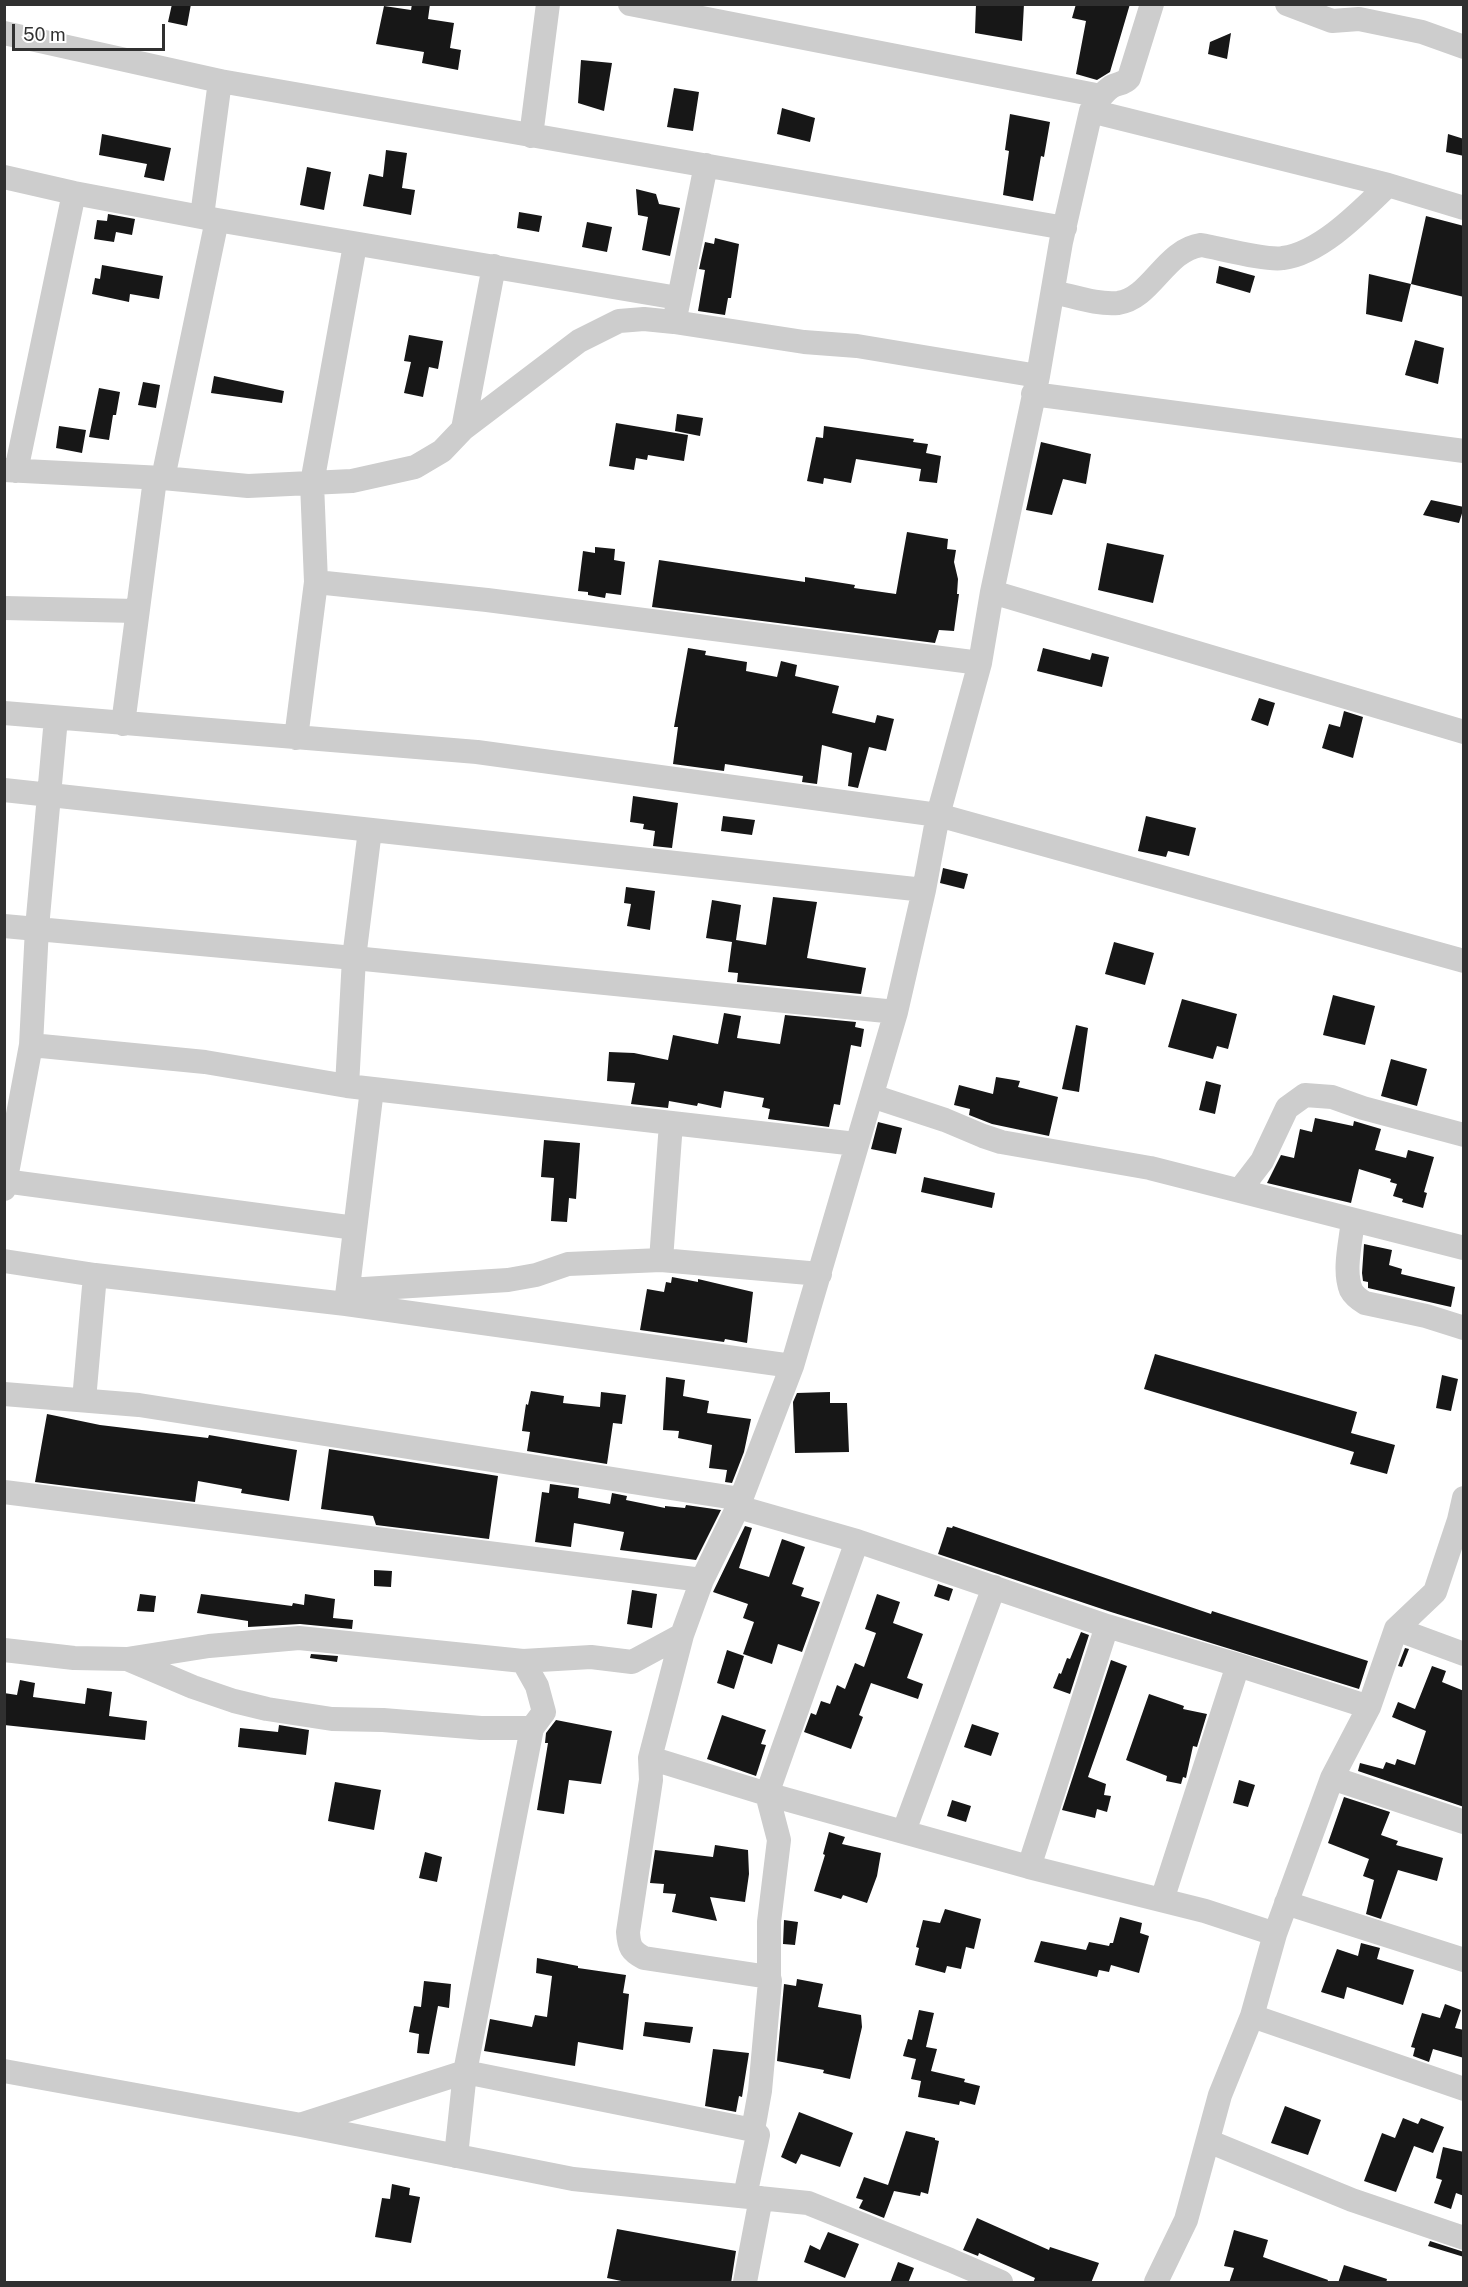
<!DOCTYPE html>
<html>
<head>
<meta charset="utf-8">
<style>
	body { margin:0 }
	#map { position:relative; width:1468px; height:2287px; overflow:hidden; background:#fff; font-family:"Public Sans",sans-serif }
	canvas { display:block }
	.frame { position:absolute; inset:0; border:6px solid #303030; pointer-events:none }
	.scale { position:absolute; left:12px; top:24px; width:153px; height:27px; box-sizing:border-box; border:3px solid #303030; border-top:0; padding-left:8px; font-size:18px; line-height:21px; white-space:nowrap; color:#303030; -webkit-text-stroke:4px #fff; paint-order:stroke }
</style>
</head>
<body>
<div id="map">
<canvas width="1468" height="2287"></canvas>
<div class="frame"></div>
<div class="scale">50 m</div>
</div>
<script>
const context = document.querySelector('canvas').getContext('2d');
context.lineJoin = 'round';
function fill(path, color) { context.fillStyle = color; context.fill(path, 'evenodd'); }
function stroke(path, color, width, dash) { context.strokeStyle = color; context.lineWidth = width; context.lineCap = dash ? 'butt' : 'round'; context.setLineDash(dash || []); context.stroke(path); }
fill(new Path2D(`
	M172,4h19l-4,22 -19,-4z
	M412,4h18l-2,15 26,4 -4,25 11,2 -3,20 -36,-7 2,-11 -48,-8 8,-38 27,4z
	M976,4h48l-2,37 -47,-8z
	M1076,4h54l-20,68 -13,8 -21,-6 10,-53 -14,-3z
	M1231,33l-4,26 -19,-5 2,-12z
	M581,60l31,3 -8,48 -26,-8z
	M674,88l25,4 -6,39 -26,-4z
	M782,108l33,10 -5,24 -33,-8z
	M1010,114l40,8 -6,35 -3,-1 -8,45 -30,-6 6,-44 -4,-1z
	M102,134l69,14 -7,33 -20,-4 3,-13 -48,-9z
	M1448,134l16,5v17l-18,-4z
	M386,150l21,3 -5,35 13,2 -4,25 -48,-9 6,-32 14,3z
	M307,167l24,5 -7,38 -24,-5z
	M636,189l20,5 3,10 21,4 -10,48 -28,-6 6,-33 -10,-2z
	M519,212l23,4 -3,16 -22,-4z
	M108,214l27,5 -3,16 -16,-3 -2,10 -20,-3 3,-19 10,1z
	M1426,216l38,10v71l-53,-13z
	M587,222l25,5 -5,25 -25,-5z
	M715,238l24,6 -8,54h-3l-3,17 -27,-4 7,-41 -6,-1 6,-27 9,2z
	M102,265l61,11 -4,23 -29,-5 -1,8 -37,-8 3,-16 5,1z
	M1219,266l36,10 -5,17 -34,-10z
	M1369,274l42,10 -9,38 -36,-8z
	M409,335l34,6 -5,28 -9,-2 -6,30 -19,-4 7,-31 -7,-1z
	M1415,340l29,8 -6,36 -33,-9z
	M214,376l70,15 -2,12 -71,-10z
	M143,382l17,3 -4,23 -18,-3z
	M99,388l21,4 -4,23h-3l-4,25 -20,-3z
	M677,414l26,4 -3,18 -25,-5z
	M616,423l72,12 -4,26 -36,-6 -1,5 -11,-2 -2,12 -25,-4z
	M59,426l27,4 -4,23 -26,-5z
	M824,426l90,13 -1,3 15,2 -2,9 15,3 -4,27 -18,-2 2,-12 -65,-10 -5,24 -27,-5 -1,6 -16,-3 9,-44 7,1z
	M1041,442l50,12 -5,30 -23,-5 -11,36 -26,-5z
	M1431,500l33,7 -5,16 -36,-8z
	M907,532l41,7 -1,10 9,1 -2,12 4,17 -1,15h2l-5,37 -15,-1 -4,13 -283,-36 7,-47 146,22v-5l50,8 -1,3 42,6z
	M1107,543l57,12 -11,48 -55,-13z
	M595,547l20,2 -1,11 11,2 -4,33 -15,-2 -1,5 -17,-3v-3l-10,-1 5,-40 12,2z
	M688,648l18,3 -1,4 42,7 -1,9 31,6 4,-16 16,4 -2,11 44,10 -7,27 43,10 2,-8 17,4 -8,32 -17,-4 -11,41 -10,-2 4,-33 -30,-8 -5,39 -15,-2 1,-6 -78,-12 -1,7 -51,-7 5,-37h-4z
	M1043,648l47,12 2,-7 17,4 -7,30 -65,-16z
	M1259,698l16,5 -7,23 -17,-6z
	M1344,711l19,6 -10,41 -31,-10 7,-24 11,3z
	M633,796l45,7 -6,45 -19,-2 2,-15 -12,-2 1,-5 -14,-2z
	M723,816l32,4 -3,15 -31,-4z
	M1146,816l50,12 -7,28 -21,-5 -2,6 -28,-6z
	M943,868l25,6 -4,15 -24,-6z
	M626,887l29,4 -5,39 -23,-4 4,-22 -7,-1z
	M773,897l44,5 -10,56 59,10 -5,26 -124,-12 1,-9 -10,-1 4,-30 -26,-4 6,-38 29,5 -5,35 30,5z
	M1114,942l40,11 -9,32 -40,-11z
	M1333,995l42,11 -10,39 -42,-10z
	M1182,999l55,15 -9,35 -11,-3 -4,13 -45,-12z
	M724,1013l17,3 -4,22 43,6 5,-29 71,7 -1,5 9,2 -3,18 -10,-2 -11,60 -6,-1 -5,23 -61,-8 2,-10 -8,-2 2,-9 -40,-7 -3,17 -23,-5 -1,3 -28,-5 -1,7 -37,-4 4,-21 -28,-2 2,-29 25,1 34,7 5,-25 45,9z
	M1076,1025l12,3 -9,64 -17,-3z
	M1391,1059l36,10 -10,37 -36,-10z
	M996,1077l24,4 -2,6 40,10 -9,39 -57,-12 -23,-9 1,-6 -16,-4 5,-20 34,9z
	M1206,1081l15,4 -6,29 -16,-4z
	M1315,1118l38,8 1,-5 27,8 -6,21 31,8 2,-8 26,7 -10,35 3,1 -4,15 -21,-6 1,-3 -10,-3 4,-12 -7,-2 1,-3 -32,-10 -8,34 -84,-20 14,-28 13,3 6,-29 12,3z
	M878,1122l24,6 -6,26 -25,-5z
	M544,1140l36,3 -4,56 -7,-1 -2,24 -16,-1 3,-43 -13,-1z
	M924,1177l71,16 -3,15 -71,-16z
	M1364,1244l28,6 -3,15 13,4 -1,5 54,13 -4,20 -83,-19v-6l-5,-1 -1,-8z
	M672,1277l26,5v-3l55,13 -6,51 -22,-4 -1,3 -84,-12 7,-41 17,3 2,-10 5,1z
	M1155,1354l202,58 -6,21 44,12 -8,29 -37,-10 4,-12 -210,-63z
	M1442,1375l16,4 -7,32 -15,-3z
	M666,1377l19,3 -2,16 26,5 -2,12 44,6 -7,33 -12,31 -7,-1 2,-12 -18,-2 3,-23 -34,-7 1,-7 -16,-1z
	M531,1391l33,5 -1,7 37,4 1,-15 25,3 -4,29 -9,-1 -6,41 -80,-13 3,-19 -8,-1 4,-27 2,1z
	M830,1392v11h17l2,49 -54,1 -2,-51 4,-9z
	M47,1414l53,11 108,13 1,-3 88,15 -8,51 -48,-8 1,-4 -44,-8 -3,21 -160,-20z
	M329,1449l169,27 -9,63 -113,-14 -3,-9 -52,-7z
	M550,1484l29,4 -1,10 32,6 2,-11 15,3 -1,4 39,8v-2l20,2 1,-3 35,5 -25,50 -76,-10 4,-18 -50,-9 -3,24 -36,-5 7,-50 7,1z
	M745,1526l7,2 -13,40 30,9 13,-38 23,8 -13,37 12,4 -3,8 19,6 -18,50 -24,-8 -6,20 -29,-10 11,-32 -11,-4 5,-14 -35,-12z
	M953,1526l258,88 1,-3 156,50 -9,28 -248,-77 -173,-58 9,-27 5,1z
	M374,1570l18,1 -1,16 -17,-1z
	M938,1584l15,5 -4,12 -15,-5z
	M632,1590l25,4 -5,34 -25,-4z
	M140,1594l16,2 -2,16 -17,-1z
	M201,1594l91,12 1,-3 11,2 1,-11 30,5 -2,19 20,2 -1,9 -52,-5 -52,3v-6l-51,-8z
	M877,1594l23,8 -7,21 30,11 -16,44 16,6 -5,15 -47,-16 -12,32 4,2 -12,32 -47,-17 7,-19 5,2 5,-14 9,3 7,-19 8,4 10,-26 9,4 12,-34 -11,-4z
	M1081,1632l8,3 -19,59 -17,-6 6,-15 2,1 6,-16 3,1z
	M1405,1648l4,1 -7,18 -4,-1z
	M727,1650l17,6 -10,33 -17,-6z
	M311,1654l27,2 -1,6 -27,-4z
	M1111,1660l16,6 -39,111 18,7 -2,11 7,1 -4,16 -10,-3 -2,9 -33,-8z
	M1432,1666l14,5 -4,11 22,9v116l-106,-36 2,-8 23,6 3,-7 9,3 2,-6 18,6 11,-34 -34,-14 6,-15 17,7z
	M20,1680l15,3 -2,14 52,7 2,-16 25,4 -3,24 38,5 -2,19 -141,-15v-32l13,2z
	M1149,1694l35,12 -1,3 24,5 -10,33 -4,-1 -7,32 -3,-1 -2,7 -15,-3 1,-5 -41,-16z
	M722,1715l44,15 -5,14 5,1 -10,31 -49,-17z
	M556,1720l56,11 -11,53 -32,-4 -5,34 -27,-4 11,-67h-3l1,-10z
	M972,1724l27,9 -8,23 -27,-9z
	M279,1725l30,5 -3,25 -68,-8 2,-19 38,4z
	M1239,1780l16,5 -7,22 -15,-4z
	M335,1782l46,8 -7,40 -46,-9z
	M1344,1797l46,15 -9,23 17,6 -2,4 47,13 -6,23 -39,-11 -17,49 -15,-5 8,-34 -11,-4 6,-17 -41,-16z
	M952,1800l19,6 -5,16 -19,-6z
	M829,1832l16,5 -3,7 39,9 -4,23 -10,27 -24,-8 -2,4 -27,-8 11,-36 -2,-1z
	M715,1845l33,5 1,24 -4,28 -35,-5 7,24 -45,-9 4,-18 -13,-1 1,-9 -14,-1 5,-33 58,7z
	M425,1852l17,5 -5,25 -18,-4z
	M945,1909l36,10 -7,30 -8,-2 -5,22 -14,-3 -2,7 -30,-8 4,-17 -3,-1 7,-27 17,3z
	M1120,1917l22,6 -2,10 9,3 -10,37 -28,-8 -2,7 -10,-2 -2,7 -63,-15 7,-21 45,9 3,-8 20,4 1,-3h3z
	M784,1920l14,2 -3,23 -12,-1z
	M1361,1943l19,5 -3,11 37,11 -11,35 -56,-18 -3,12 -23,-7 16,-43 21,7z
	M537,1958l41,8v2l48,7 -3,18 6,1 -6,56 -45,-8 -3,24 -91,-15 6,-32 42,8 3,-12 12,2 5,-41 -16,-3z
	M797,1979l26,5 -5,23 43,8 1,12 -12,52 -27,-6 1,-3 -47,-9 7,-77 12,2z
	M424,1981l27,3 -2,24 -11,-2 -9,48 -12,-1 2,-19 -10,-2 5,-26 7,1z
	M1445,2004l16,6 -6,18 9,2v28l-31,-9 -4,13 -16,-6 2,-8 -4,-1 11,-34 18,5z
	M919,2010l15,3 -8,34 11,2 -6,22 34,8 -1,3 16,4 -5,19 -15,-4 -1,4 -41,-8 3,-16 -10,-2 5,-20 -13,-3 5,-17 4,1z
	M645,2022l48,5 -3,16 -47,-7z
	M713,2049l36,4 -7,44 -3,-1 -3,16 -31,-6z
	M1285,2106l36,14 -13,35 -37,-12z
	M799,2112l54,21 -13,34 -39,-13 -5,10 -15,-7z
	M1403,2118l15,6 3,-6 23,9 -11,26 -19,-7 -18,46 -32,-11 18,-48 13,5z
	M906,2131l29,7v2l4,1 -11,53 -7,-2 -1,4 -26,-5 -10,27 -25,-10 4,-8 -7,-2 8,-21 24,8z
	M1443,2147l21,5v44l-8,-3 -5,16 -17,-6 8,-23 -6,-2z
	M392,2184l18,4 -1,7 11,2 -9,46 -36,-6 7,-39 8,1z
	M977,2218l72,32 1,-3 49,16 -8,20h-58l2,-5 -56,-25 -1,3 -15,-6z
	M617,2229l119,22 -5,32h-100l-24,-5z
	M1234,2230l34,10 -5,17 65,23 -1,3h-98l5,-15 -10,-2z
	M828,2232l31,12 -14,34 -41,-16 6,-17 10,5z
	M1430,2241l34,11v5l-36,-11z
	M898,2262l16,6 -6,15h-18z
	M1344,2265l43,14 -1,4h-48z`), '#171717');
stroke(new Path2D(`
	M630,4l471,92
	M1287,4l45,17 27,-2 63,13 42,15
	M4,33l216,48 845,147
	M1091,111l297,74 76,23
	M531,136l17,-132
	M4,177l70,16 143,27 461,78
	M202,216l18,-135
	M1053,292c20,4 44,13 65,11 33,-4 47,-53 83,-58 18,3 66,16 82,13 38,-5 78,-47 105,-73
	M676,313l30,-148
	M1033,394l431,57
	M463,429l31,-163
	M4,470l159,8 85,8 104,-5 63,-14 27,-16 21,-22 116,-88 40,-20 25,-2 30,3 130,20 53,4 181,30
	M16,471l58,-278
	M163,478l54,-258
	M316,582l171,18 493,63
	M992,592l472,140
	M4,608l132,3
	M4,713l473,39 461,63 526,146
	M123,724l32,-245
	M296,738l20,-156 -4,-99 43,-238
	M4,790l920,100
	M4,926l350,32 542,54
	M31,1045l174,17 142,24 509,58
	M347,1086l7,-128 16,-128
	M872,1096l73,24 38,16 18,6 149,26 314,80
	M4,1181l351,47
	M4,1189l27,-144 6,-117 19,-210
	M1239,1191l23,-30 25,-53 18,-13 27,2 31,11 101,27
	M1353,1220c-2,21 -10,50 -2,70 3,6 9,10 14,13l61,13 38,12
	M661,1260l10,-137
	M4,1261l91,14 251,29 446,62
	M348,1290l160,-10 28,-5 32,-11 93,-4 159,14
	M346,1304l26,-215
	M4,1394l135,11 602,94
	M84,1400l11,-125
	M4,1492l698,88
	M738,1507l119,34 250,85 131,39 131,42
	M1396,1629l68,25
	M4,1650l70,8 53,1 82,-13 90,-8 224,23 68,-4 41,5 50,-27
	M127,1659l66,28 41,14 33,8 65,10 51,1 98,8h51
	M650,1758l117,36 262,73 176,44 70,23
	M1332,1778l132,44
	M904,1831l90,-244
	M1029,1867l78,-241
	M1162,1900l76,-235
	M1286,1903l178,57
	M769,1977v-55l10,-82 -12,-46 90,-253
	M1252,2016l212,73
	M4,2071l297,54 272,54 235,24 142,57 51,22
	M303,2124l162,-52 288,58
	M1208,2141l144,59 112,38
	M456,2156l9,-84 67,-344 12,-16 -7,-26 -14,-25
	M745,2196l13,-61 -5,-5 7,-39 10,-110 -1,-4 -125,-19c-13,-7 -15,-11 -16,-26l23,-152 -1,-22 32,-123 20,-55 36,-73 54,-141 104,-354 28,-122 14,-75 42,-152 12,-71 46,-216 23,-134 30,-131c6,-9 11,-18 20,-24 7,-4 13,-3 18,-9l23,-74
	M745,2282l16,-84
	M1156,2282l30,-62 34,-125 32,-79 23,-82 57,-156 37,-71 27,-78 39,-37 24,-72 5,-22`), '#cdcdcd', 24);
</script>
</body>
</html>
